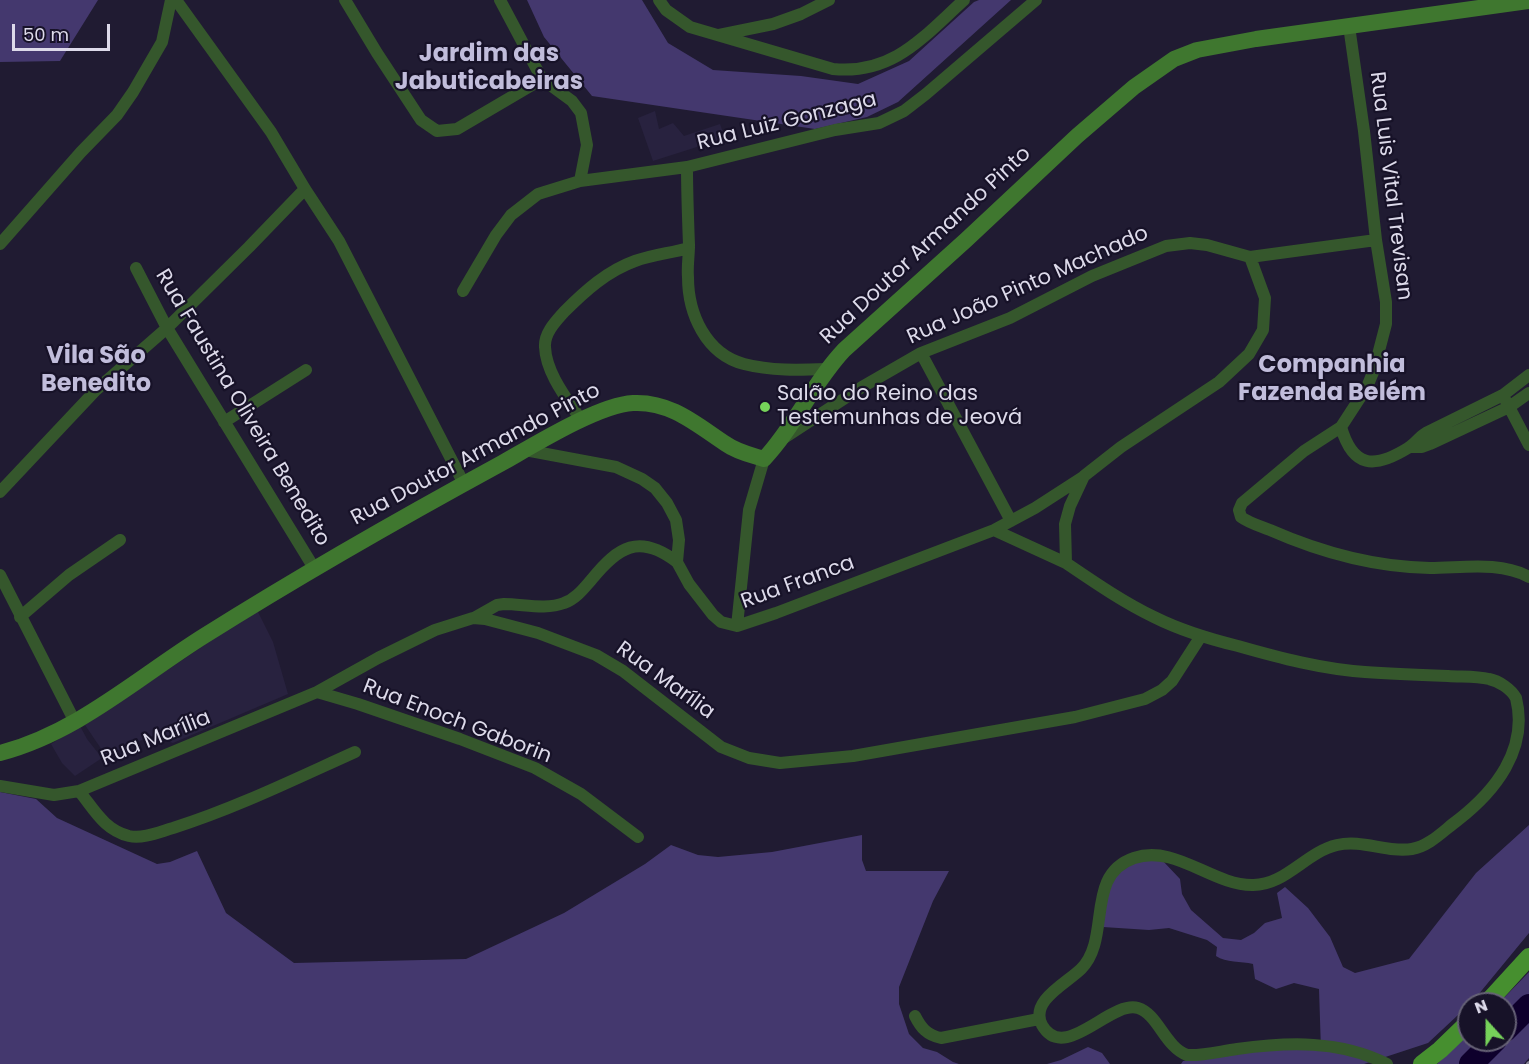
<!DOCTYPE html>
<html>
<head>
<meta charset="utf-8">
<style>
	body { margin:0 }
	#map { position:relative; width:1529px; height:1064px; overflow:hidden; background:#201b32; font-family:Poppins,sans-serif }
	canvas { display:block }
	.north { position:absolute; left:1457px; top:992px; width:60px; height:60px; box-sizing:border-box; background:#171228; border:2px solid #666276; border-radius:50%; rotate:339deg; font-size:16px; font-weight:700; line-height:24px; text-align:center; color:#dddaea }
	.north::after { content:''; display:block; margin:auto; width:21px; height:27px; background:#76d25a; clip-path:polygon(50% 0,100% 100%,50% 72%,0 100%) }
	.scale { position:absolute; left:12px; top:24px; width:98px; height:27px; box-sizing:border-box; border:3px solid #dddaea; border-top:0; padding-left:8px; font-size:18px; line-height:21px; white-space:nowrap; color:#dddaea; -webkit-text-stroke:4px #171228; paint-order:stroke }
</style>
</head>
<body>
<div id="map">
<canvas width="1529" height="1064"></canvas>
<div class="north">N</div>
<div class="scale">50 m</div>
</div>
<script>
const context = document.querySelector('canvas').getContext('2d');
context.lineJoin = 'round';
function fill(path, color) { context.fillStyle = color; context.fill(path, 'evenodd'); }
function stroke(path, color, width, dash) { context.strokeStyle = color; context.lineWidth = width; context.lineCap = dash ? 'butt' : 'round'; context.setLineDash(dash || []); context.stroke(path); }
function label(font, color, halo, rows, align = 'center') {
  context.font = font + ' Poppins,sans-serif'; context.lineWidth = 4.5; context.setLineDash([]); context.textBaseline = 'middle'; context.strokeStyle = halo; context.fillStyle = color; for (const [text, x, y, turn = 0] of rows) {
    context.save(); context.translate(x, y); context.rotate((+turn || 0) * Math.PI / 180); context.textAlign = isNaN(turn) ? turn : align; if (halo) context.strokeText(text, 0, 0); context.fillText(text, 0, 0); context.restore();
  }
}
fill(new Path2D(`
	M655,111l4,18 14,-6 11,13 36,-12 5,14 -72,23 -15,-43z
	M257,610l16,32 15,52 -115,49 -22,-7 -45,20 -21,-31z
	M80,726l7,13 15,19 -27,18 -13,-13 -11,-19z`), '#28223f');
fill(new Path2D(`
	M0,0h98l-38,61 -60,1z
	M527,0h115l26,43 45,27 88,6 57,8 51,-23 65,-59 5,-2h32l-113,102 -31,15 -52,12 -223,-33 -48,-59z
	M0,792l36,7 21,19 100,46 13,-2 27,-11 29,62 68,50 172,-4 98,-46 81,-49 26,-19 27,10 20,2 54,-5 90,-17v25l4,11h83l-16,30 -34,86v17l10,30 14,14 14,4 16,10 6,2h-959z
	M1529,825v108l-56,68 -45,42 -64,21h-183l2,-3 31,-3 39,-8h68l-2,-61 -25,-6 -18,6 -21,-10 -2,-15c-12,-3 -27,-1 -37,-8l1,-9 -10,-7 -38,-12 -20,2 -46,-3 7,-47 23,-19 29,-1 18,19 2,15 9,16 32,28 18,2 13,-7 11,-10 17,-5 -5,-25 8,-6 23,21 22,29 13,30 12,6 54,-14 67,-86z
	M1529,972v86l-5,6h-87l32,-31v7h36v-36h-7z
	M1088,1047l14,6 8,11h-63l14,-4z`), '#44386e');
stroke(new Path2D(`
	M1505,1030l24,-24
	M1471,1064l24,-24`), '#0e002c', 24);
stroke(new Path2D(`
	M176,0l95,132 34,57 34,52 125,243
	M345,0l32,53 44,67 16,11 20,-2 85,-50
	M500,0l42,79 30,22 9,12 6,32 -7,36
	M659,0l7,10 24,17 143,42c60,6 90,-32 131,-69
	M1349,26l15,105 12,109 10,62v22l-12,46 -7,17 -26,40c12,41 33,42 67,21 7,-4 11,-11 18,-15l77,-38 26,-20
	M719,35l54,-11 28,-10 28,-14
	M687,167c0,26 1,52 2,78 0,11 -2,22 -1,32 0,37 18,77 56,87 27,7 55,6 82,5
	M0,244l81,-92 36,-37 16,-23 29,-50 9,-42
	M1250,257l15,41 -2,32 -14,24 -30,28 -98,65 -37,29 -14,30 -5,18 1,39c28,19 57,39 88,54 26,13 55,22 84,29 42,12 84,23 127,26 28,2 55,3 83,4 13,1 28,0 41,3 10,2 22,10 27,19 13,52 -22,94 -58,122 -14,10 -28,26 -46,29 -25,4 -50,-10 -75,-4 -31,7 -52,41 -85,40 -40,0 -77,-41 -118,-27 -50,17 -22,80 -53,111 -14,14 -52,32 -39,56 22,39 68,-25 96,-17 20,6 27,39 49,47 16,1 34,-4 50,-6 51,-7 103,-9 150,15
	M136,268l31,60 147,240
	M463,291l33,-56 15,-20 27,-21 42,-13 107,-14 148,-37 44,-7 25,-12 22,-17 110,-94
	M921,353l90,168
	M1506,401l23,44
	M581,420c-14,-21 -35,-47 -36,-73 -1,-14 11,-26 19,-35 21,-21 43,-41 71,-51 17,-6 36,-8 54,-13
	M224,422l82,-52
	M1341,427l-37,24 -62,52 -3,7 2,7c8,6 19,9 29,13 50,22 104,37 160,38 32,0 70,-7 99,9
	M784,438l78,-51 59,-34 89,-35 82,-42 74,-30 24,-3 17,2 43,12 126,-17
	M1411,447h11l8,-3 79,-37 20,-14
	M525,450l91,17 26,12 13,9 12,15 9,17 3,20 -2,22 12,22 24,31 8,7 16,4 39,-13 218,-83 41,-22 48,-31
	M0,492l96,-102 71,-62 82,-81 56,-58
	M994,530l72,33
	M0,575l75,147
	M20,617l49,-42 51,-35
	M474,618l23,-13 7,-1c19,0 42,6 60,-1 12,-4 20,-15 28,-24 26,-32 47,-46 85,-17
	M737,626l12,-116 15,-51
	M317,692l41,12 102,35 75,29 46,26 57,43
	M0,786l54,9 25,-4 238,-99 61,-34 57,-28 38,-12 12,1 53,14 58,22 27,16 98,76 28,11 31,5 73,-7 222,-39 70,-18 17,-9 10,-9 29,-45
	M79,791c15,18 25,39 50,45 14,3 30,-4 44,-8 63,-20 122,-49 182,-76
	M915,1016c6,12 12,19 26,22l98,-19`), '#35572c', 12);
stroke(new Path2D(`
	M0,753c77,-20 137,-75 204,-117 97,-61 197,-118 298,-173 32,-18 96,-58 131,-60 38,-2 64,22 93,41 11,8 25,11 38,15 31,-33 49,-76 80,-109l122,-110 111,-104 57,-49 40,-28 23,-9 59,-11 273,-38`), '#3f772f', 16);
stroke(new Path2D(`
	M1486,1004l43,-47
	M1422,1064l18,-14 29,-28`), '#468f2f', 18);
stroke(new Path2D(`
	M1528,1064l1,-1`), '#878497', 4);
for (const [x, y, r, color] of [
	[765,407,6,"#76d25a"]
]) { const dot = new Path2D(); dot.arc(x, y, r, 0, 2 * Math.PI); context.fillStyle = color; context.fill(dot); stroke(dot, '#171228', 2); }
label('21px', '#dddaea', '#171228', [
	["Rua Luiz Gonzaga",787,122,-14],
	["Rua Luis Vital Trevisan",1390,186,83],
	["Rua Doutor Armando Pinto",926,246,-43],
	["Rua João Pinto Machado",1028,286,-24],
	["Rua Faustina Oliveira Benedito",242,408,59],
	["Rua Doutor Armando Pinto",476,455,-28],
	["Rua Franca",798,583,-20],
	["Rua Marília",665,681,36],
	["Rua Enoch Gaborin",457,722,21],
	["Rua Marília",156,739,-22]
]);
label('21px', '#dddaea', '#171228', [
	["Salão do Reino das",777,395],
	["Testemunhas de Jeová",777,419]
], 'left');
label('bold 24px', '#c1bddb', '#171228', [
	["Jardim das",489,55],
	["Jabuticabeiras",489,83],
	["Vila São",96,357],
	["Benedito",96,385],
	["Companhia",1332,366],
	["Fazenda Belém",1332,394]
]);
</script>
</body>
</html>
